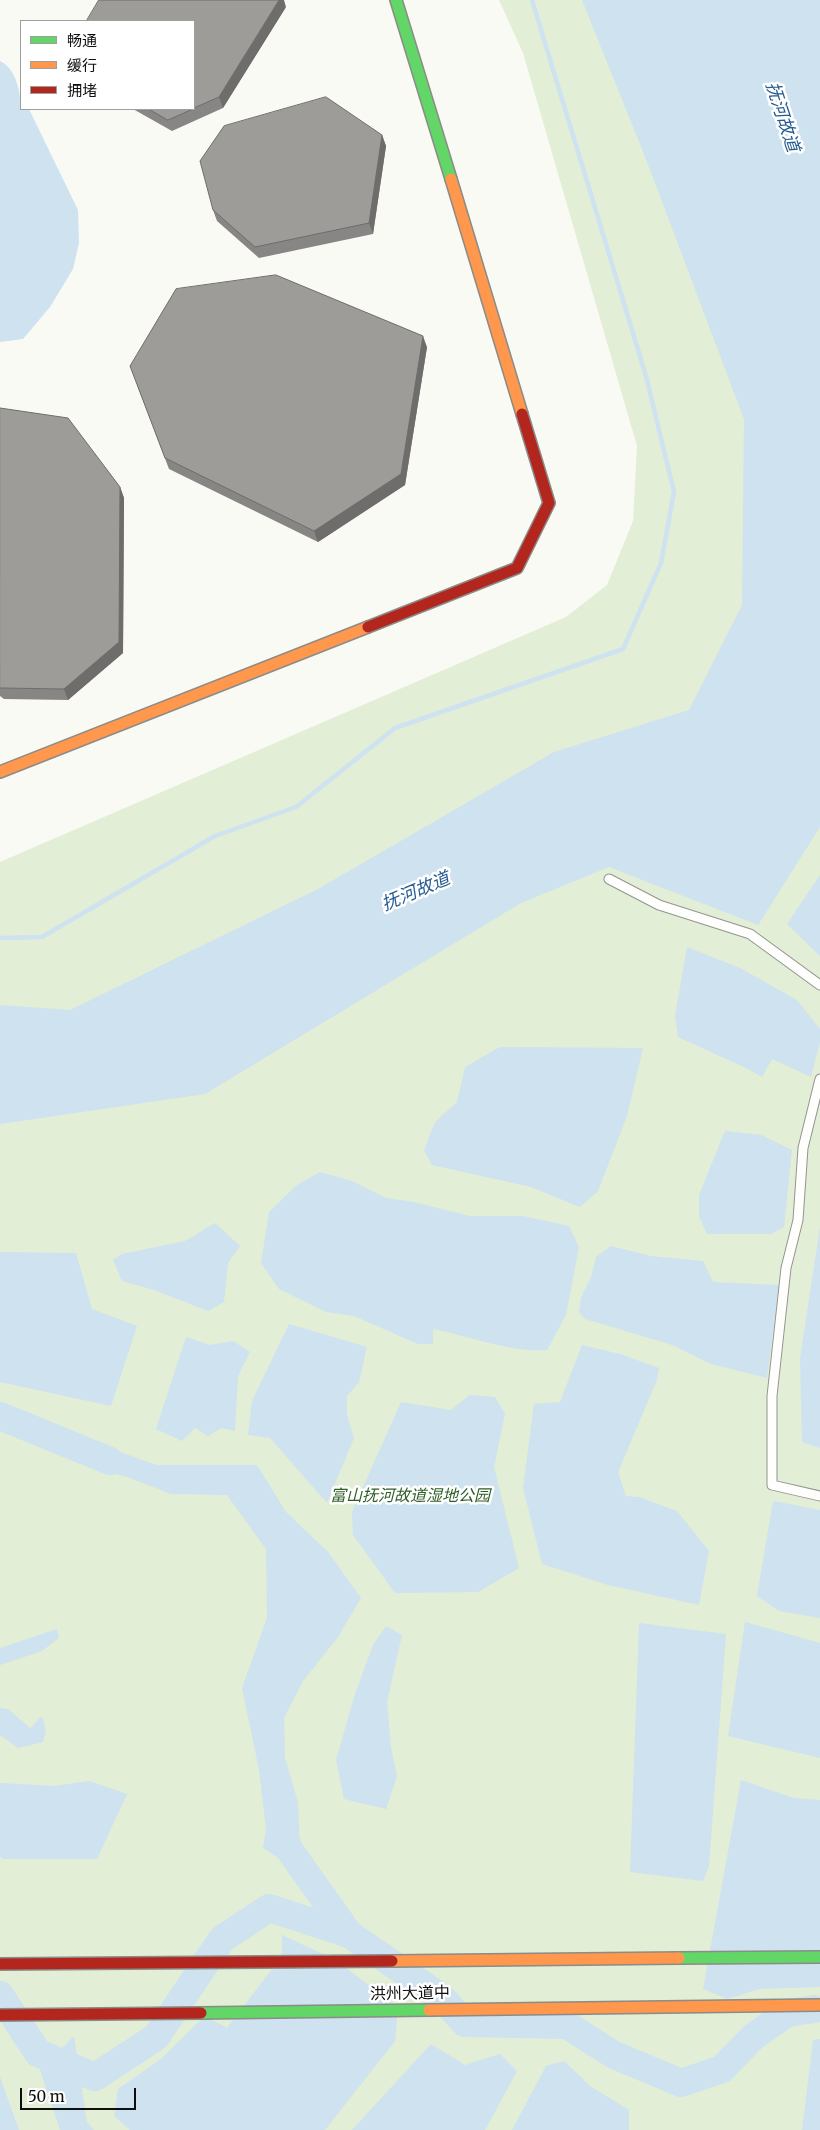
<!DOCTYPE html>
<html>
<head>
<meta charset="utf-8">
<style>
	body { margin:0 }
	#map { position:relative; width:820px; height:2130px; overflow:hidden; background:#fafaf4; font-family:Merriweather,"Noto Sans SC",serif }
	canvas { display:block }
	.legend { position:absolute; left:20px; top:20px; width:175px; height:90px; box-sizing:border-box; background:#fff; border:1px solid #9f9f9f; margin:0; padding:6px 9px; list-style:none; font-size:15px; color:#0e0e0e }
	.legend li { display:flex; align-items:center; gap:10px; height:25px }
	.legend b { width:25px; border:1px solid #9f9f9f }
	.scale { position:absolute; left:20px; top:2088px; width:116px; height:22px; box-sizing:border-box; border:2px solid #0e0e0e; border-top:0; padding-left:6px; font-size:15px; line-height:18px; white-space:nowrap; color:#0e0e0e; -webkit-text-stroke:4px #fff; paint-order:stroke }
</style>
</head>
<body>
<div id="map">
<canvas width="820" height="2130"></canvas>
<ul class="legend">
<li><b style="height:6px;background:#63d668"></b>畅通</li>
<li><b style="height:6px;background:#ff974d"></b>缓行</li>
<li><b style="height:6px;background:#b3261e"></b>拥堵</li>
</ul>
<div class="scale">50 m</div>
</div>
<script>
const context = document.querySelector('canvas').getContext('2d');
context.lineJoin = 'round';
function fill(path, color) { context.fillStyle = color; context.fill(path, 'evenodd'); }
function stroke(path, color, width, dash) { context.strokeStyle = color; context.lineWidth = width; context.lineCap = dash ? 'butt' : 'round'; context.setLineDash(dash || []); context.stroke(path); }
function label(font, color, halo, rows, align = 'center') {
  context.font = font + ' Merriweather,"Noto Sans SC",serif'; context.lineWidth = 5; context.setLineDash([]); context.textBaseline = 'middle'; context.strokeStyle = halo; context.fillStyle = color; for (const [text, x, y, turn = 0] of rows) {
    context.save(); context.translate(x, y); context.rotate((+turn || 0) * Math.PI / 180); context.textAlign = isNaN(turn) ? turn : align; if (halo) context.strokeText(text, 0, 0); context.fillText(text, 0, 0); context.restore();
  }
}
fill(new Path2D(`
	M499,0h321v2130h-820v-1268l566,-245 41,-32 26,-64 4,-75 -114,-393z`), '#e2eed6');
fill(new Path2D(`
	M582,0h238v827l-62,98 -149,-58 -88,36 -316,191 -205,30v-119l70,5 248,-121 236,-137 135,-42 53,-105 2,-186 -100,-265z
	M0,61c16,7 21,32 21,48h8l49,101 1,33 -6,26 -23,38 -27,32 -23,3z
	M820,875v81l-33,-32z
	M687,947l53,21 57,32 23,29v13l-9,35 -39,-18 -10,18 -16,-9 -68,-31 -3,-21z
	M500,1047l143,1 -16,68 -29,75 -18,16 -49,-20 -99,-22 -8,-15 11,-28 22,-20 8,-35z
	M725,1131l36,4 31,15 -8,77 -13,7h-64l-8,-18v-21z
	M320,1172l32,9 34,17 28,4 56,14h53l46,10 10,21 -13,68 -19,35c-35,3 -79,-14 -114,-21v15h-15l-64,-28 -28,-4 -47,-23 -18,-26 8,-51 28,-27z
	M215,1223l25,23 -12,17 -4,39 -16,9 -54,-21 -32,-9 -9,-21 9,-6 63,-13z
	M820,1227v221l-18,-6 -2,-84z
	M611,1246l40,10 52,5 10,21 66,3 -12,93 -56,-14 -39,-19 -87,-26 -6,-7 2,-14 10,-21 5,-20z
	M0,1252l76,1 16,56 45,17 -26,80 -111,-24z
	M289,1324l78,23 -8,35 -12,14v19l7,23 -27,65 -57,-65 -22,-3 4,-34z
	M186,1337l24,8 23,-4 17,11 -12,24 -3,55 -14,-3 -13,8 -13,-8 -13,13 -26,-12z
	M582,1345l38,9 39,14 -2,12 -39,92 8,24 13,1 38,14 32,40 -10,54 -91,-20 -66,-21 -19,-76 11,-84 26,-2z
	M470,1395l25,2 10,17 -11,53 25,101 -41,24 -83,1 -42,-58 -1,-23 49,-110 50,8z
	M82,1438l74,27h101l29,47 42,40 33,46 -23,39 -35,44 -19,37 1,40 13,45 3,69 -38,-24 3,-19 -7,-59 -17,-82 25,-70 -1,-69 -39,-54 -56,-1 -44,-17 -32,-8 -23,-18z
	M773,1501l47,9v108l-41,-7 -22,-15z
	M745,1622l75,21v115l-92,-22z
	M639,1623l87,11 -17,232 -6,15 -73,-9z
	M386,1626l16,9 -15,67 4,45 6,29 -11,33 -42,-10 -8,-39 19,-66 18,-49z
	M57,1629l2,9 -17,13 -42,14v-17z
	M0,1708l8,1 22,19 12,-12 4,15 -3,11 -25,6 -18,-13z
	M741,1780l53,18 26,2v187l-60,2 -33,10 -24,-10z
	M89,1781l38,13 -30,65h-94l-3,-3v-73l54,3z
	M282,1935l54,25 62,48 -3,33 -70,89h-195l-16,-14 4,-27 43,-30 44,-43 22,12 55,-72z
	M74,2036l13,86 7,8h-34l-20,-60z
	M820,2039v91h-18l11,-90z
	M431,2044l34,21 35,-11 17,17 -32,59h-133z
	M564,2061l26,25 39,24v20h-117l34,-64z
	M0,2077l19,53h-19z`), '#cee2f0');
stroke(new Path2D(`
	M0,938l42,-1 173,-101 81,-29 99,-79 228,-79 38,-86 13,-71 -28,-116 -114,-376`), '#cee2f0', 4.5);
stroke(new Path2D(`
	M0,1416l110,45
	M284,1833l4,15 61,86
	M0,1995l38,58 57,24 61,-40 66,-98 47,-31 80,26 92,63 24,26 102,2 47,30 67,28 41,-14 31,-32 34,-24 27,-4`), '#cee2f0', 28);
const lane = new Path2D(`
	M609,879l50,26 91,29 70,51
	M820,1079l-17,69 -5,72 -12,48 -14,128v89l48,11`);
const fast = new Path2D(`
	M396,0l55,179
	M679,1958l141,-1
	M201,2013l228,-3`);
const slow = new Path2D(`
	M451,179l71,235
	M0,772l368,-145
	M392,1961l287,-3
	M429,2010l391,-5`);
const jam = new Path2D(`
	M368,627l149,-59 32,-65 -27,-89
	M0,1964l392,-3
	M0,2015l201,-2`);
stroke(lane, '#949492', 11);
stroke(fast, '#8b8b88', 14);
stroke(slow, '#8b8b88', 14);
stroke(jam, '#8b8b88', 14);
stroke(lane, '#fefefd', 9);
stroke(fast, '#63d668', 11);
stroke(slow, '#ff974d', 11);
stroke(jam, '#b3261e', 11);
fill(new Path2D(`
	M286,7l-63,101 -51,23 -39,-22h61z
	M382,135l4,11 -13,88 -114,24 -42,-37 -4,-11z
	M427,347l-22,138 -87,57 -149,-73 -39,-103z
	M0,408l120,79 4,11 -1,155 -55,47 -64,-1 -4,-3z`), '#888684');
fill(new Path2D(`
	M279,0h5l2,7 -63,101 -4,-11z
	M382,135l4,11 -13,88 -4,-11z
	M423,336l4,11 -22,138 -87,57 -4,-11z
	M120,487l4,11 -1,155 -55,47 -4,-11z`), '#6f6d6b');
const building = new Path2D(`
	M99,0h180l-60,97 -25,11v-87h-107v-1z
	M326,97l56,38 -13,88 -114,24 -42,-37 -13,-49 24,-35z
	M149,109h44l-25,11z
	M276,275l147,61 -22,138 -87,57 -149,-73 -35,-92 46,-77z
	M0,408l68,10 52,69 -1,155 -55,47 -64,-1z`);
fill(building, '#9e9c99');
stroke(building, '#6f6d6b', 1);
label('italic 16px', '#2e5e26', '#fff', [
	["富山抚河故道湿地公园",410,1496]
]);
label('16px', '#0e0e0e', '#fff', [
	["洪州大道中",410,1994,-1]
]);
label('italic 18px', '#265c91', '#fff', [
	["抚河故道",782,117,72],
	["抚河故道",416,892,-23]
]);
</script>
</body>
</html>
